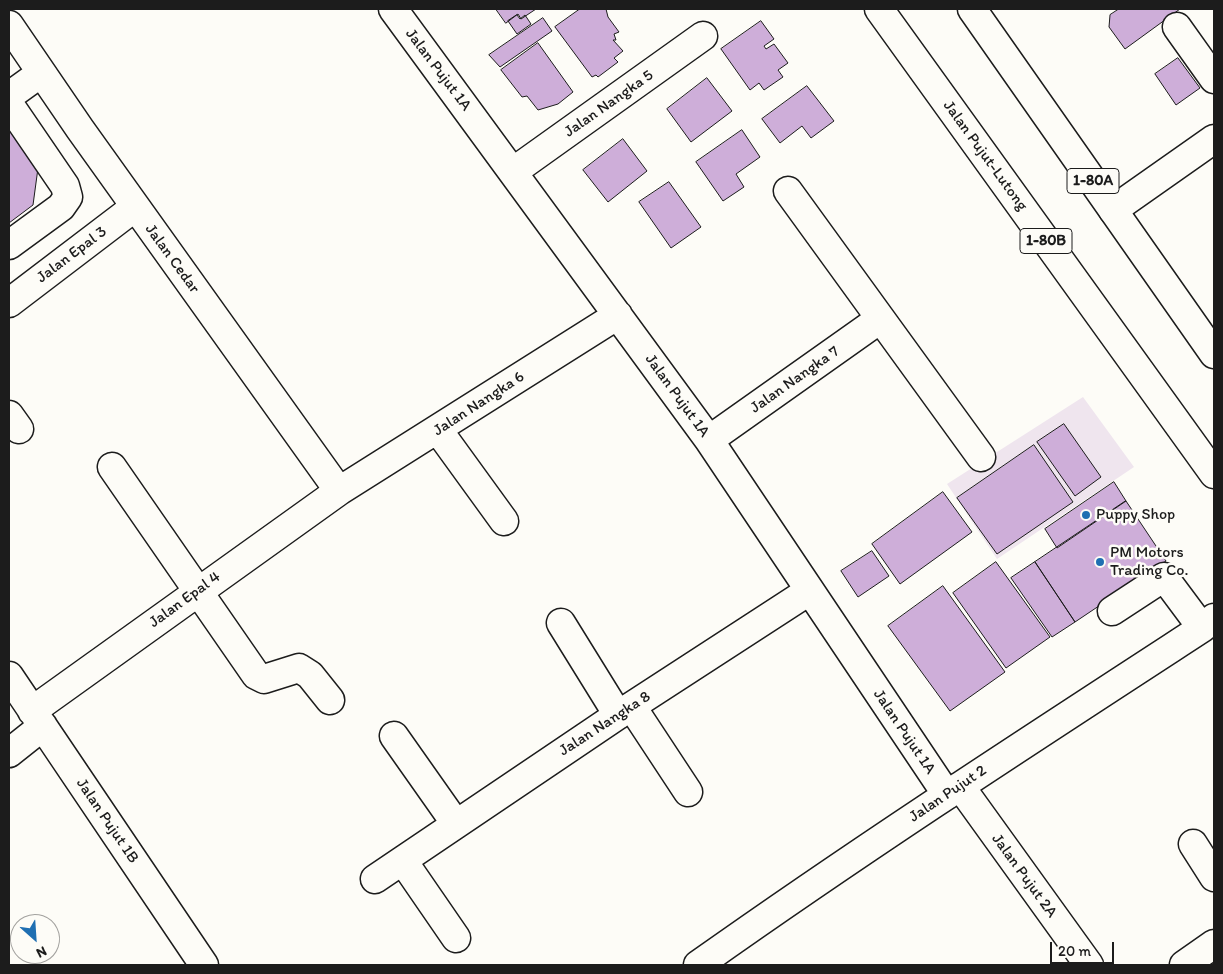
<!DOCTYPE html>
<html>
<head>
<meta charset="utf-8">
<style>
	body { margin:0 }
	#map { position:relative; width:1223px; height:974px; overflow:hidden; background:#fdfcf7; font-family:Itim,sans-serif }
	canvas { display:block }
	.frame { position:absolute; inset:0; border:10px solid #1c1c1c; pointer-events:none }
	.north { position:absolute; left:10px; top:914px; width:50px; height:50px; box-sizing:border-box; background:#fdfcf7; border:1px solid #a3a29f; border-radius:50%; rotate:154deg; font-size:14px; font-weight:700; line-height:20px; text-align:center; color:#1c1c1c }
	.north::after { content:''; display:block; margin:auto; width:18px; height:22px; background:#1f6fb2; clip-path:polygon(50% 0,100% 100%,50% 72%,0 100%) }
	.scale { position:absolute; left:1050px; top:942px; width:64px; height:22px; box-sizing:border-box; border:2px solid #1c1c1c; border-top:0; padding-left:6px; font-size:15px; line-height:18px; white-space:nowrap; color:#1c1c1c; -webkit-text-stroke:4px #fdfcf7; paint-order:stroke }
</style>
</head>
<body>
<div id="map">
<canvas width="1223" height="974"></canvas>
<div class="frame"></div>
<div class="north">N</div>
<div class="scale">20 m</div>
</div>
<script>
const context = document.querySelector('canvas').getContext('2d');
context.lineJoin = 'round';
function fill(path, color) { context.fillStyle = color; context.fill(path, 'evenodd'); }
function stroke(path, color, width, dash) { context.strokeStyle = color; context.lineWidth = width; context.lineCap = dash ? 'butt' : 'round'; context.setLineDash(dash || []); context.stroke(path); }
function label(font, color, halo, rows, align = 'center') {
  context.font = font + ' Itim,sans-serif'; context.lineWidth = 5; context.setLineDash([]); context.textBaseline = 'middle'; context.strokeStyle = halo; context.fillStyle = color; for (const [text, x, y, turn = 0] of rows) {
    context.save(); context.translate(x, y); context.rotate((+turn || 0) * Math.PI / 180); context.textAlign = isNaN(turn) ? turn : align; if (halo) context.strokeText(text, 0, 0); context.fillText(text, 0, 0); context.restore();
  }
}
fill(new Path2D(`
	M1083,397l51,70 -137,92 -50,-75z`), '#efe5ee');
const building = new Path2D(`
	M496,9h40l-15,10 -3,-5 -12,9z
	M580,9h26l2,8 11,15 -5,2 2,6h-3l10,11 -9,7 4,4 -20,15 -2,-2 -4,2 -37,-50z
	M1119,9h61l-55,40 -16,-22 1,-12z
	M517,15l3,4 5,-4 6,9 -14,10 -9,-13z
	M543,18l9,13 -52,36 -11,-12z
	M761,21l13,18 -10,7 2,3 8,-5 14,19 -10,7 5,7 -19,13 -5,-7 -9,7 -29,-41z
	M538,43l35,49 -15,12 -20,6 -11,-14 -5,1 -21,-27z
	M1178,58l22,30 -24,17 -21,-31z
	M707,78l25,33 -41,31 -24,-33z
	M807,86l27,35 -23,17 -9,-12 -22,17 -18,-24z
	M9,130l29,38 -5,37 -24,18z
	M742,130l18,27 -24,17 8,13 -21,14 -27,-39z
	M623,139l24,32 -39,31 -25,-32z
	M669,182l32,45 -30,21 -32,-46z
	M1064,424l37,53 -26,19 -38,-54z
	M1034,445l39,57 -76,52 -40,-56z
	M1114,482l12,19 -69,47 -12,-19z
	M943,492l29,40 -72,52 -28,-40z
	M1126,501l40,60 -91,61 -40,-60z
	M872,551l17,25 -31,21 -17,-26z
	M996,562l54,75 -44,31 -53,-75z
	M1035,562l40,60 -23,15 -41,-59z
	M943,586l62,86 -55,39 -62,-85z`);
fill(building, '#ceaed9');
stroke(building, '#1c1c1c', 1);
const minor = new Path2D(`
	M393,9l316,431 238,355
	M9,25l71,104 259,362
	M1177,27l37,52
	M9,96l32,-23
	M9,104l56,82 3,11 -7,10 -52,38
	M514,171l189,-135
	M788,191l193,266
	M1113,210l101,-71
	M9,303l126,-96
	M9,415l10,14
	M438,430l66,91
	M709,440l171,-121
	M112,467l144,208 8,4 35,-11 11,7 20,25
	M1112,611l52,-34 38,51
	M561,623l57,92
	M9,676l195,289
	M632,707l56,85
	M32,711l307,-220 279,-176
	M394,736l62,88
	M9,753l34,-27
	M960,786l129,179
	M1193,844l21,33
	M403,861l53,77
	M375,879l243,-164 191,-124
	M698,965c165,-117 335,-227 504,-337l12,-10
	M1184,965l30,-21`);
const highway = new Path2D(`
	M879,9l335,465
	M972,9l242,345`);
stroke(minor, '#1c1c1c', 31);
stroke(highway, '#1c1c1c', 31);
stroke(minor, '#fdfcf7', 28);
stroke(highway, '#fdfcf7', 28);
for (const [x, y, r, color] of [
	[1086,515,5,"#1f6fb2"],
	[1100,562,5,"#1f6fb2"]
]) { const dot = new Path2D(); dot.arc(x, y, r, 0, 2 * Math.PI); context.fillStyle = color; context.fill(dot); stroke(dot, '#fdfcf7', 2); }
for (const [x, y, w] of [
	[1093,181,52],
	[1046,241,52]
]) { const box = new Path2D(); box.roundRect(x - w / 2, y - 12.5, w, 25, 4); context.fillStyle = '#fdfcf7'; context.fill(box); stroke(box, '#1c1c1c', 1); }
label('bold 15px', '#1c1c1c', null, [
	["1-80A",1093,181],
	["1-80B",1046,241]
]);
label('16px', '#1c1c1c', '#fdfcf7', [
	["Jalan Pujut 1A",438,70,53],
	["Jalan Nangka 5",609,104,-35],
	["Jalan Pujut-Lutong",985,156,54],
	["Jalan Epal 3",72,255,-37],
	["Jalan Cedar",172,259,54],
	["Jalan Nangka 7",795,380,-35],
	["Jalan Pujut 1A",677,396,54],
	["Jalan Nangka 6",479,404,-33],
	["Jalan Epal 4",185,600,-36],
	["Jalan Nangka 8",605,724,-33],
	["Jalan Pujut 1A",904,732,56],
	["Jalan Pujut 2",948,794,-34],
	["Jalan Pujut 1B",107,821,56],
	["Jalan Pujut 2A",1024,876,54]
]);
label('16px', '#1c1c1c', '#fdfcf7', [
	["Puppy Shop",1096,515],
	["PM Motors",1110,553],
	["Trading Co.",1110,571]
], 'left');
</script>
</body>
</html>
